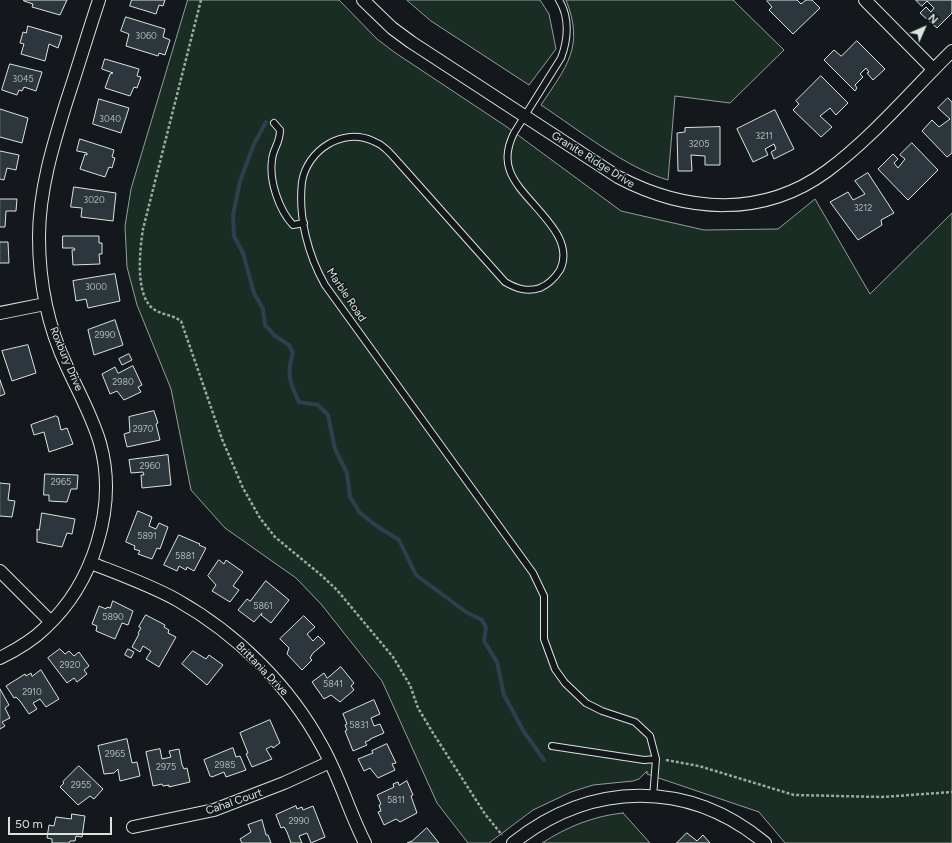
<!DOCTYPE html>
<html>
<head>
<meta charset="utf-8">
<style>
	body { margin:0 }
	#map { position:relative; width:952px; height:843px; overflow:hidden; background:#14181c; font-family:Figtree,sans-serif }
	canvas { display:block }
	.north { position:absolute; left:904px; top:8px; width:40px; height:40px; -webkit-text-stroke:3px #14181c; paint-order:stroke; rotate:45deg; font-size:11px; font-weight:700; line-height:16px; text-align:center; color:#d8e6dc }
	.north::after { content:''; display:block; margin:auto; width:14px; height:18px; background:#d8e6dc; clip-path:polygon(50% 0,100% 100%,50% 72%,0 100%) }
	.scale { position:absolute; left:8px; top:817px; width:104px; height:18px; box-sizing:border-box; border:2px solid #d8e6dc; border-top:0; padding-left:5px; font-size:12px; line-height:14px; white-space:nowrap; color:#d8e6dc; -webkit-text-stroke:3px #14181c; paint-order:stroke }
</style>
</head>
<body>
<div id="map">
<canvas width="952" height="843"></canvas>
<div class="north">N</div>
<div class="scale">50 m</div>
</div>
<script>
const context = document.querySelector('canvas').getContext('2d');
context.lineJoin = 'round';
function fill(path, color) { context.fillStyle = color; context.fill(path, 'evenodd'); }
function stroke(path, color, width, dash) { context.strokeStyle = color; context.lineWidth = width; context.lineCap = dash ? 'butt' : 'round'; context.setLineDash(dash || []); context.stroke(path); }
function label(font, color, halo, rows, align = 'center') {
  context.font = font + ' Figtree,sans-serif'; context.lineWidth = 3; context.setLineDash([]); context.textBaseline = 'middle'; context.strokeStyle = halo; context.fillStyle = color; for (const [text, x, y, turn = 0] of rows) {
    context.save(); context.translate(x, y); context.rotate((+turn || 0) * Math.PI / 180); context.textAlign = isNaN(turn) ? turn : align; if (halo) context.strokeText(text, 0, 0); context.fillText(text, 0, 0); context.restore();
  }
}
const green = new Path2D(`
	M188,0h151l38,39 17,13 113,75 114,84 83,19 74,-1 37,-30 55,95 82,-81v630h-167l-26,-31 -112,-38v-3l-8,8 -6,2 -40,4 -22,7 -38,18 -44,33h-21l-31,-40 -55,-122 -61,-77 -25,-26 -71,-50 -34,-38 -20,-101 -34,-84 -10,-38 -2,-41 6,-37z
	M407,0h133l9,14 7,35 -27,36 -98,-64z
	M566,0h167l51,50 -54,53 -55,-7 -7,84c-42,-12 -89,-50 -127,-75 25,-38 44,-58 25,-105z
	M623,813l27,30h-108c25,-16 51,-27 81,-30z`);
fill(green, '#1a2d24');
stroke(green, '#939e99', 1);
stroke(new Path2D(`
	M266,122l-12,22 -14,37 -7,34 1,21 9,17 11,40 9,16 2,16 10,11 14,9 4,8c-7,20 -3,30 6,49l19,3 10,10 7,34 12,24 3,24 10,16 18,14 21,13 17,35 50,37 16,8 4,8 -2,13 13,21 7,33 20,37 20,28`), '#2f3f4d', 4);
const building = new Path2D(`
	M24,0h43l-7,15 -28,-8 1,-3 -9,-3z
	M132,0h33l-2,6 -4,-1 -3,9 -26,-8z
	M768,0h29l4,4 5,-4h6l8,8 -27,26 -24,-24 3,-3 -5,-6z
	M916,0h36v13l-15,15 -17,-15 6,-6 5,5 3,-4 -7,-7 -5,5z
	M126,17l39,12 -2,8 7,3 -5,15 -6,-2 -1,3 -32,-10 3,-12 -8,-3z
	M28,26l34,10 -4,12 -9,-4 -4,17 -24,-7 3,-10 -4,-1 3,-11 3,1z
	M857,41l28,28 -12,11 -6,-7 2,-1 -3,-4 -6,6 3,3 -8,8 2,3 -2,3 -31,-31 10,-10 7,6z
	M105,59l34,10 -2,7 4,1 -4,11 -3,-1 -4,9 -25,-8 5,-14 3,-1 -11,-4z
	M10,64l32,8 -6,19 -12,-4 -2,4 -3,-1 -2,5 -15,-5z
	M821,76l27,27 -12,12 -6,-7 -10,8 12,11 -11,10 -28,-27 6,-6 -3,-3z
	M948,98l4,4v51l-5,4 -25,-26 10,-11 7,7 11,-8 -12,-11z
	M99,99l30,9 -8,25 -28,-9z
	M0,109l28,9 -6,25 -22,-6z
	M775,110l19,39 -20,10 -3,-7 5,-3 -2,-5 -9,5 3,6 -15,7 -16,-33z
	M720,127v38h-15v-9l-14,-1 1,16h-14l-1,-38 8,-1v-4z
	M80,139l34,11 -2,7 3,1 -3,10 -3,-1 -4,10 -25,-8 5,-15 2,1v-2l-10,-2z
	M912,143l26,27 -30,30 -30,-31 15,-15 5,5 -4,4 4,5 7,-9 -5,-4z
	M0,151l19,4 -3,15 -9,-2 -3,12 -4,-1z
	M868,173l26,40 -13,7 1,5 -24,15 -28,-38 18,-10 5,8 12,-6 -10,-13z
	M74,187l42,6 -3,28 -32,-4 1,-9 -11,-1z
	M0,199h17l-1,12h-10l-1,16h-5z
	M63,236h36v7h3v11h-3l1,10 -27,1 -1,-15h3l-1,-2h-11z
	M0,242h8l1,21h-9z
	M115,274l5,27 -32,7 -2,-9 -10,2 -3,-20z
	M115,320l8,25 -29,10 -6,-25z
	M28,345l8,28 -24,8 -10,-30z
	M129,354l3,6 -10,5 -3,-6z
	M133,366l9,19 -4,2 3,5 -17,8 -7,-9 -7,3 -8,-20 13,-7 3,6z
	M0,380l5,14 -5,2z
	M154,411l4,12 -2,1 4,16 -33,7 -3,-13 6,-2 -1,-15z
	M56,416l2,1 3,13 6,-2 6,16 -24,8 -5,-20 -10,3 -3,-10z
	M168,455l3,30 -29,3 -1,-13h3l-1,-3 -12,1 -2,-13z
	M45,474l33,1 -1,14h-6l-4,13 -18,-1v-6h-5z
	M0,483l10,1 -2,16 7,1 -3,16 -12,-1z
	M138,511l14,6 -3,9 7,3 3,-6 9,4 -8,22 -3,-1 -5,11 -14,-5 2,-3 -6,-2 1,-3 -9,-4z
	M42,513l33,6 -3,15 -5,-1 -5,14 -25,-5v-13l2,1z
	M179,535l21,9 -1,1 7,3 -12,23 -7,-4 -1,3 -7,-4 -2,5 -13,-6z
	M219,560l5,4 2,-4 17,12 -10,14 6,4 -9,12 -18,-11 4,-6 -8,-9z
	M266,581l23,19 -18,23 -10,-8 1,-2 -8,9 -16,-12 9,-11 3,2z
	M113,601l20,10 -5,14 -6,-2 -7,16 -19,-8 1,-5 -5,-2 7,-18 7,3 1,-2 3,1z
	M146,615l19,10 -1,2 5,3 -1,3 8,4 -17,30 -13,-8 5,-8 -8,-5 -3,6 -8,-5 7,-13 -1,-1 3,-5 -2,-1z
	M304,616l11,11 -8,7 6,7 5,-5 7,7 -12,10 -3,5 2,2 -10,10 -15,-16 2,-6 -9,-9z
	M60,649l5,5 4,-3 5,5 5,-4 10,14 -5,4 3,4 -10,8 -3,-4 -7,5 -19,-25z
	M128,649l6,3 -3,6 -6,-3z
	M193,651l13,8 3,-4 14,10 -16,20 -25,-21z
	M341,667l13,16 -3,3 3,4 -14,12 -9,-7 -7,4 -12,-17 12,-9 3,5z
	M41,670l18,29 -13,8 -6,-8 -7,4 4,6 -8,5 -9,-13 -4,-4 -2,1 -8,-12 19,-12 1,2 5,-3 1,3z
	M0,689l9,16 -4,3 5,10 -8,4 3,4 -5,3z
	M374,700l6,14 -9,4 3,8 6,-2 4,9 -14,6v1l-5,2 2,3 -14,6 -8,-20 2,-1 -2,-5 2,-1 -4,-10z
	M270,720l10,23 -7,5 -1,-2 -6,3 6,10 -20,8 -6,-13 2,-1 -8,-20z
	M127,739l5,24 5,-1 3,14 -20,5 -2,-12 -4,4 -10,1 -6,-28z
	M387,744l9,19 -4,1 3,6 -17,8 -8,-10 -6,3 -6,-12 15,-6 -1,-2z
	M233,748l3,9 4,-1 6,14 -20,7 -2,-5 -12,5 -2,-1 -6,-16z
	M160,749l2,10 9,-2 -2,-6 10,-2 3,16 2,4 3,-1 3,14 -21,5v-2l-6,1 -1,-2 -9,2 -7,-34z
	M79,766l24,23 -9,10 -4,-3 -12,9 -18,-18 4,-4 -1,-1z
	M407,781l6,14 -2,1 6,17 -17,9 -4,-3 -12,6 -6,-13 3,-1 -2,-6 2,-1 -4,-9 17,-8 -1,-3 5,-2 1,3z
	M296,806l1,3 5,-2 1,3 10,-4 12,31 -14,6 -4,-10 -8,3 3,7h-11l-4,-11 -3,-5 -3,1 -5,-13z
	M72,814l13,2 -3,21 -6,-1 -1,5h-5l-1,2h-17v-4l-5,-1 2,-13 5,1 2,-9 15,2z
	M262,820l4,15h2l3,8h-29l-2,-4 11,-7 -3,-7z
	M427,828l12,15h-32l5,-2z
	M687,833l10,8 6,-6 7,8h-33z`);
fill(building, '#2c363c');
stroke(building, '#d8e6dc', 1);
const service = new Path2D(`
	M559,0c11,18 9,40 2,58l-47,75c-6,12 -9,25 -4,38 11,31 68,62 50,99 -5,8 -11,14 -20,18 -13,4 -23,1 -35,-6l-106,-119c-8,-9 -15,-18 -26,-22 -30,-14 -66,9 -71,41 -4,35 6,73 23,103l208,288 11,23v43l11,30 10,14 21,20 16,8 33,11 15,14 6,23 -3,38
	M274,123l6,7c0,14 -7,18 -8,30 -3,21 7,50 21,65l11,-2
	M552,746l92,14 12,-1`);
const minor = new Path2D(`
	M363,0l29,28 19,14 207,135c68,36 145,41 209,-6 46,-34 84,-80 125,-120
	M865,0l68,69
	M0,313l45,-9
	M91,563c28,11 59,22 86,37 60,34 112,85 145,146 18,32 27,66 43,97
	M0,571l51,51
	M0,658c16,-8 32,-17 45,-30 48,-44 73,-121 55,-185 -8,-27 -21,-50 -33,-76 -19,-40 -28,-85 -28,-130 0,-47 14,-92 28,-137 11,-33 21,-67 32,-100
	M133,827l81,-17 70,-27 46,-21
	M513,843c78,-62 175,-64 252,0`);
stroke(service, '#d8e6dc', 8);
stroke(minor, '#d8e6dc', 14);
stroke(new Path2D(`
	M201,0l-58,229c-3,19 -9,69 12,81 8,5 18,5 26,11l41,118 21,49 17,30 15,19 46,38 16,15 56,67 17,28 8,23 15,25 52,81 17,21
	M666,760l33,6 95,29 88,2 70,-5`), '#9da8a2', 2.5, [3, 2]);
stroke(service, '#14181c', 6);
stroke(minor, '#14181c', 12);
label('9px', '#adbab4', null, [
	["3060",146,36],
	["3045",23,79],
	["3040",110,119],
	["3211",764,136],
	["3205",699,144],
	["3020",94,200],
	["3212",863,208],
	["3000",96,287],
	["2990",105,335],
	["2980",123,382],
	["2970",143,429],
	["2960",150,466],
	["2965",61,482],
	["5891",147,536],
	["5881",185,556],
	["5861",263,606],
	["5890",113,617],
	["2920",70,665],
	["5841",333,684],
	["2910",32,692],
	["5831",359,725],
	["2965",115,754],
	["2985",225,765],
	["2975",166,767],
	["2955",81,785],
	["5811",396,800],
	["2990",299,821]
]);
label('11px', '#d8e6dc', '#14181c', [
	["Granite Ridge Drive",593,160,32],
	["Marble Road",346,295,56],
	["Roxbury Drive",66,359,67],
	["Brittania Drive",262,669,46],
	["Cahal Court",234,802,-19]
]);
</script>
</body>
</html>
